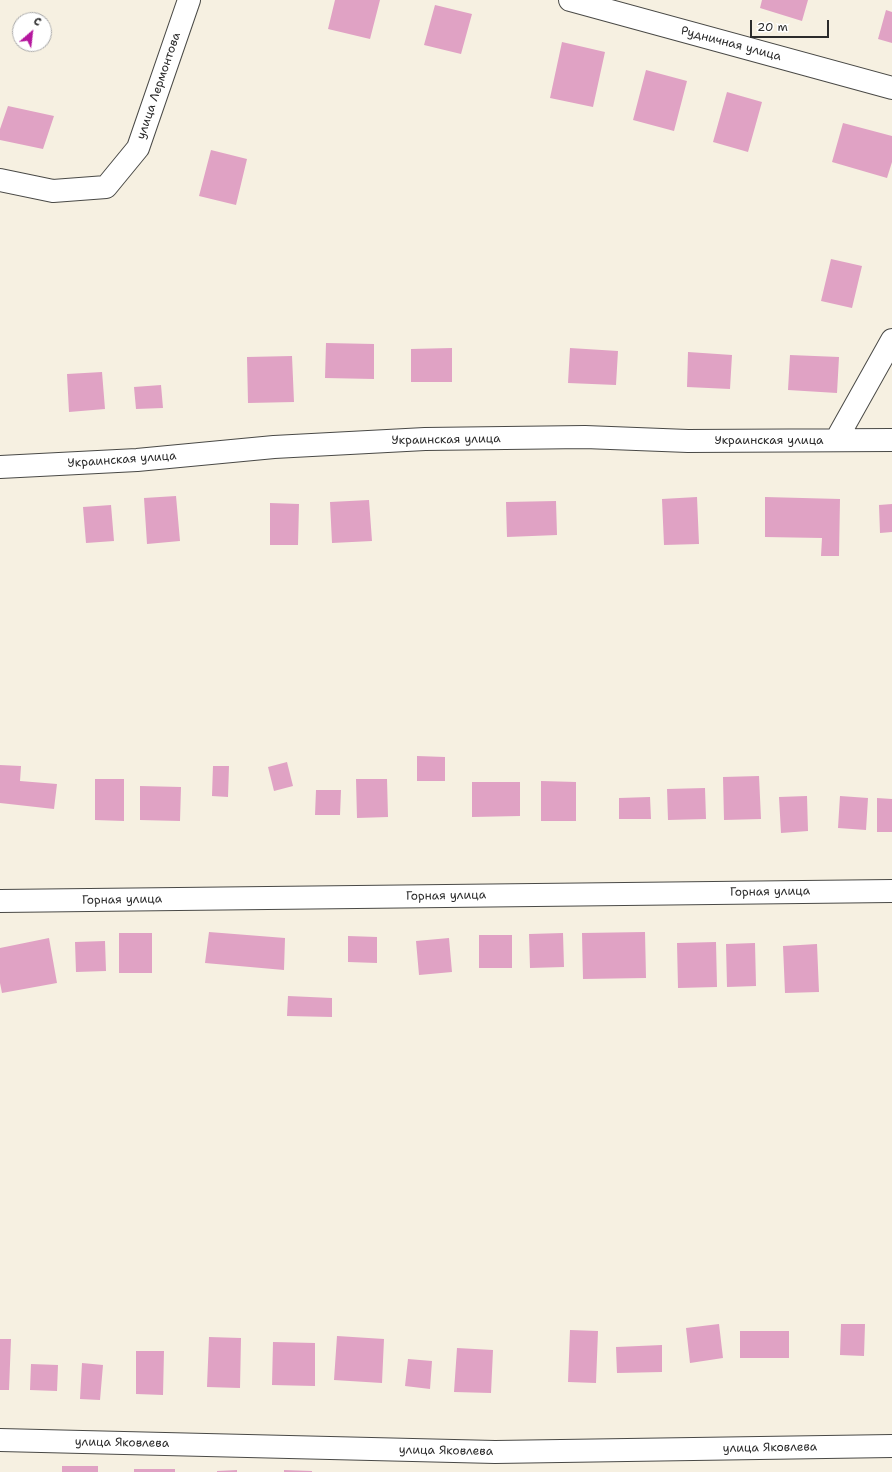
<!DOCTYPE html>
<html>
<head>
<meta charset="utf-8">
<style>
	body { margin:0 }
	#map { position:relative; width:892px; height:1472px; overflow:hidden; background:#f6f0e1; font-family:"Shantell Sans",sans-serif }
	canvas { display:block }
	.north { position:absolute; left:12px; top:12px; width:40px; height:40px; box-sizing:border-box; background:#fff; border:1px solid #aaa; border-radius:50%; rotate:28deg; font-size:11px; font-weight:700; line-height:16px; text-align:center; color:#2b2b2b }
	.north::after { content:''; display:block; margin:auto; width:14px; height:18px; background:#b5179e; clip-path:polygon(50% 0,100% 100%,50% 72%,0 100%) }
	.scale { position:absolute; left:750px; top:20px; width:79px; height:18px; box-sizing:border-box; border:2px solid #2b2b2b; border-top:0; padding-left:5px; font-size:12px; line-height:14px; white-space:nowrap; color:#2b2b2b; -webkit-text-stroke:3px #fff; paint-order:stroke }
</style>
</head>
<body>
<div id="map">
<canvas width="892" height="1472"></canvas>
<div class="north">С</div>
<div class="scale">20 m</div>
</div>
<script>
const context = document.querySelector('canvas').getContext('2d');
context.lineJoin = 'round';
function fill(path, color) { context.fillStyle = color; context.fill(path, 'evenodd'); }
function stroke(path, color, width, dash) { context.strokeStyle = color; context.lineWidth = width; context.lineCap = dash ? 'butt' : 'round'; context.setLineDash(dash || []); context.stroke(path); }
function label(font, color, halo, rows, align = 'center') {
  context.font = font + ' "Shantell Sans",sans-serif'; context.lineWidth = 3; context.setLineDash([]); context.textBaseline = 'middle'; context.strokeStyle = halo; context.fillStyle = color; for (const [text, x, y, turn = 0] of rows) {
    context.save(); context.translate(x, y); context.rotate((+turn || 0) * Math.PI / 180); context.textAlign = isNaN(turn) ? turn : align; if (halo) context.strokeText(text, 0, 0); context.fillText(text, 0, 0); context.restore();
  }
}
fill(new Path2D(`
	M335,0h45l-10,39 -42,-10z
	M762,0h46l-6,21 -42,-13z
	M435,5l37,9 -11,40 -37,-9z
	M886,10l6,2v31l-14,-4z
	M562,42l43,10 -12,55 -43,-9z
	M646,70l41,11 -13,50 -41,-11z
	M727,92l35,10 -14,50 -35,-10z
	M8,106l46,10 -11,33 -43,-9v-11z
	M843,123l49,13v26l-5,16 -55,-16z
	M211,150l36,9 -11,46 -37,-9z
	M831,259l31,7 -10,42 -31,-7z
	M326,343l48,1v35l-49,-1z
	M452,348v34h-41v-33z
	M570,348l48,3 -2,34 -48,-2z
	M688,352l44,3 -2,34 -43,-2z
	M790,355l49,2 -2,36 -49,-3z
	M292,356l2,46 -46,1 -1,-46z
	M102,372l3,37 -36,3 -2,-38z
	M161,385l2,23 -27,1 -2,-22z
	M176,496l4,45 -33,3 -3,-46z
	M697,497l2,47 -35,1 -2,-46z
	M765,497l75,2 -1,57h-18l1,-18 -57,-1z
	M369,500l3,41 -40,2 -2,-41z
	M556,501l1,34 -50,2 -1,-35z
	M270,503l29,1 -1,41h-28z
	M892,504v28l-12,1 -1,-28z
	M111,505l3,36 -28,2 -3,-36z
	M417,756l28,1v24h-28z
	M287,762l6,24 -19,5 -6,-24z
	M0,765l21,1 -1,15 37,3 -3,25 -54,-6z
	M213,766h16l-1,31 -16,-1z
	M759,776l2,43 -37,1 -1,-43z
	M95,779h29v42l-29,-1z
	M356,779h31l1,38 -31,1z
	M541,781l35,1v39h-35z
	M472,782h48v34l-48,1z
	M140,786l41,1 -1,34 -40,-1z
	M705,788l1,31 -38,1 -1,-31z
	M316,790h25l-1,25h-25z
	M807,796l1,35 -27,2 -2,-36z
	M840,796l28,2 -2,32 -28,-2z
	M650,797l1,22h-32v-21z
	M877,798l15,1v33h-15z
	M209,932l76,6 -1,32 -79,-7z
	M645,932l1,46 -63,1 -1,-46z
	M119,933h33v40h-33z
	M563,933l1,34 -34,1 -1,-34z
	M479,935h33v33h-33z
	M348,936l29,1v26l-29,-1z
	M49,938l8,45 -55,10 -2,-10v-35z
	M449,938l3,34 -33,3 -3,-34z
	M105,941l1,30 -30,1 -1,-30z
	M716,942l1,45 -39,1 -1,-45z
	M755,943l1,43 -29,1 -1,-43z
	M817,944l2,48 -34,1 -2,-47z
	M288,996l44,2v19l-45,-1z
	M719,1324l4,34 -33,5 -4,-35z
	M841,1324h24l-1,32 -24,-1z
	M570,1330l28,1 -2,52 -28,-1z
	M740,1331h49v27h-49z
	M337,1336l47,3 -2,44 -48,-3z
	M209,1337l32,1 -1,50 -33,-1z
	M0,1339h11l-2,51h-9z
	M273,1342l42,1v43l-43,-1z
	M662,1345v27l-45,1 -1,-26z
	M457,1348l36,2 -2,43 -37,-1z
	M136,1351h28l-1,44 -27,-1z
	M408,1359l24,2 -2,28 -25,-3z
	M82,1363l21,2 -3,35 -20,-1z
	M31,1364l27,1 -1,26 -27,-1z
	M62,1466h36v6h-36z
	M134,1469h41v3h-41z
	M237,1470v2h-20v-1z
	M284,1470l28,1v1h-28z`), '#e0a2c4');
const street = new Path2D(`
	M570,0l322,88
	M0,180l53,11 53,-4 32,-39 51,-148
	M836,440l56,-100
	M0,467l137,-7 137,-13 151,-8 160,-2 103,4 204,-1
	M0,901l892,-10
	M0,1440l495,12 397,-6`);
stroke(street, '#494946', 24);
stroke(street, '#fff', 22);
label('12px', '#2b2b2b', '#fff', [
	["Рудничная улица",731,44,15],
	["улица Лермонтова",159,86,-71],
	["Украинская улица",446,440,-1],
	["Украинская улица",769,441],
	["Украинская улица",122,460,-4],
	["Горная улица",770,892,-1],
	["Горная улица",446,896,-1],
	["Горная улица",122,900,-1],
	["улица Яковлева",122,1443,1],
	["улица Яковлева",770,1448,-1],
	["улица Яковлева",446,1451,1]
]);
</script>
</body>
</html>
